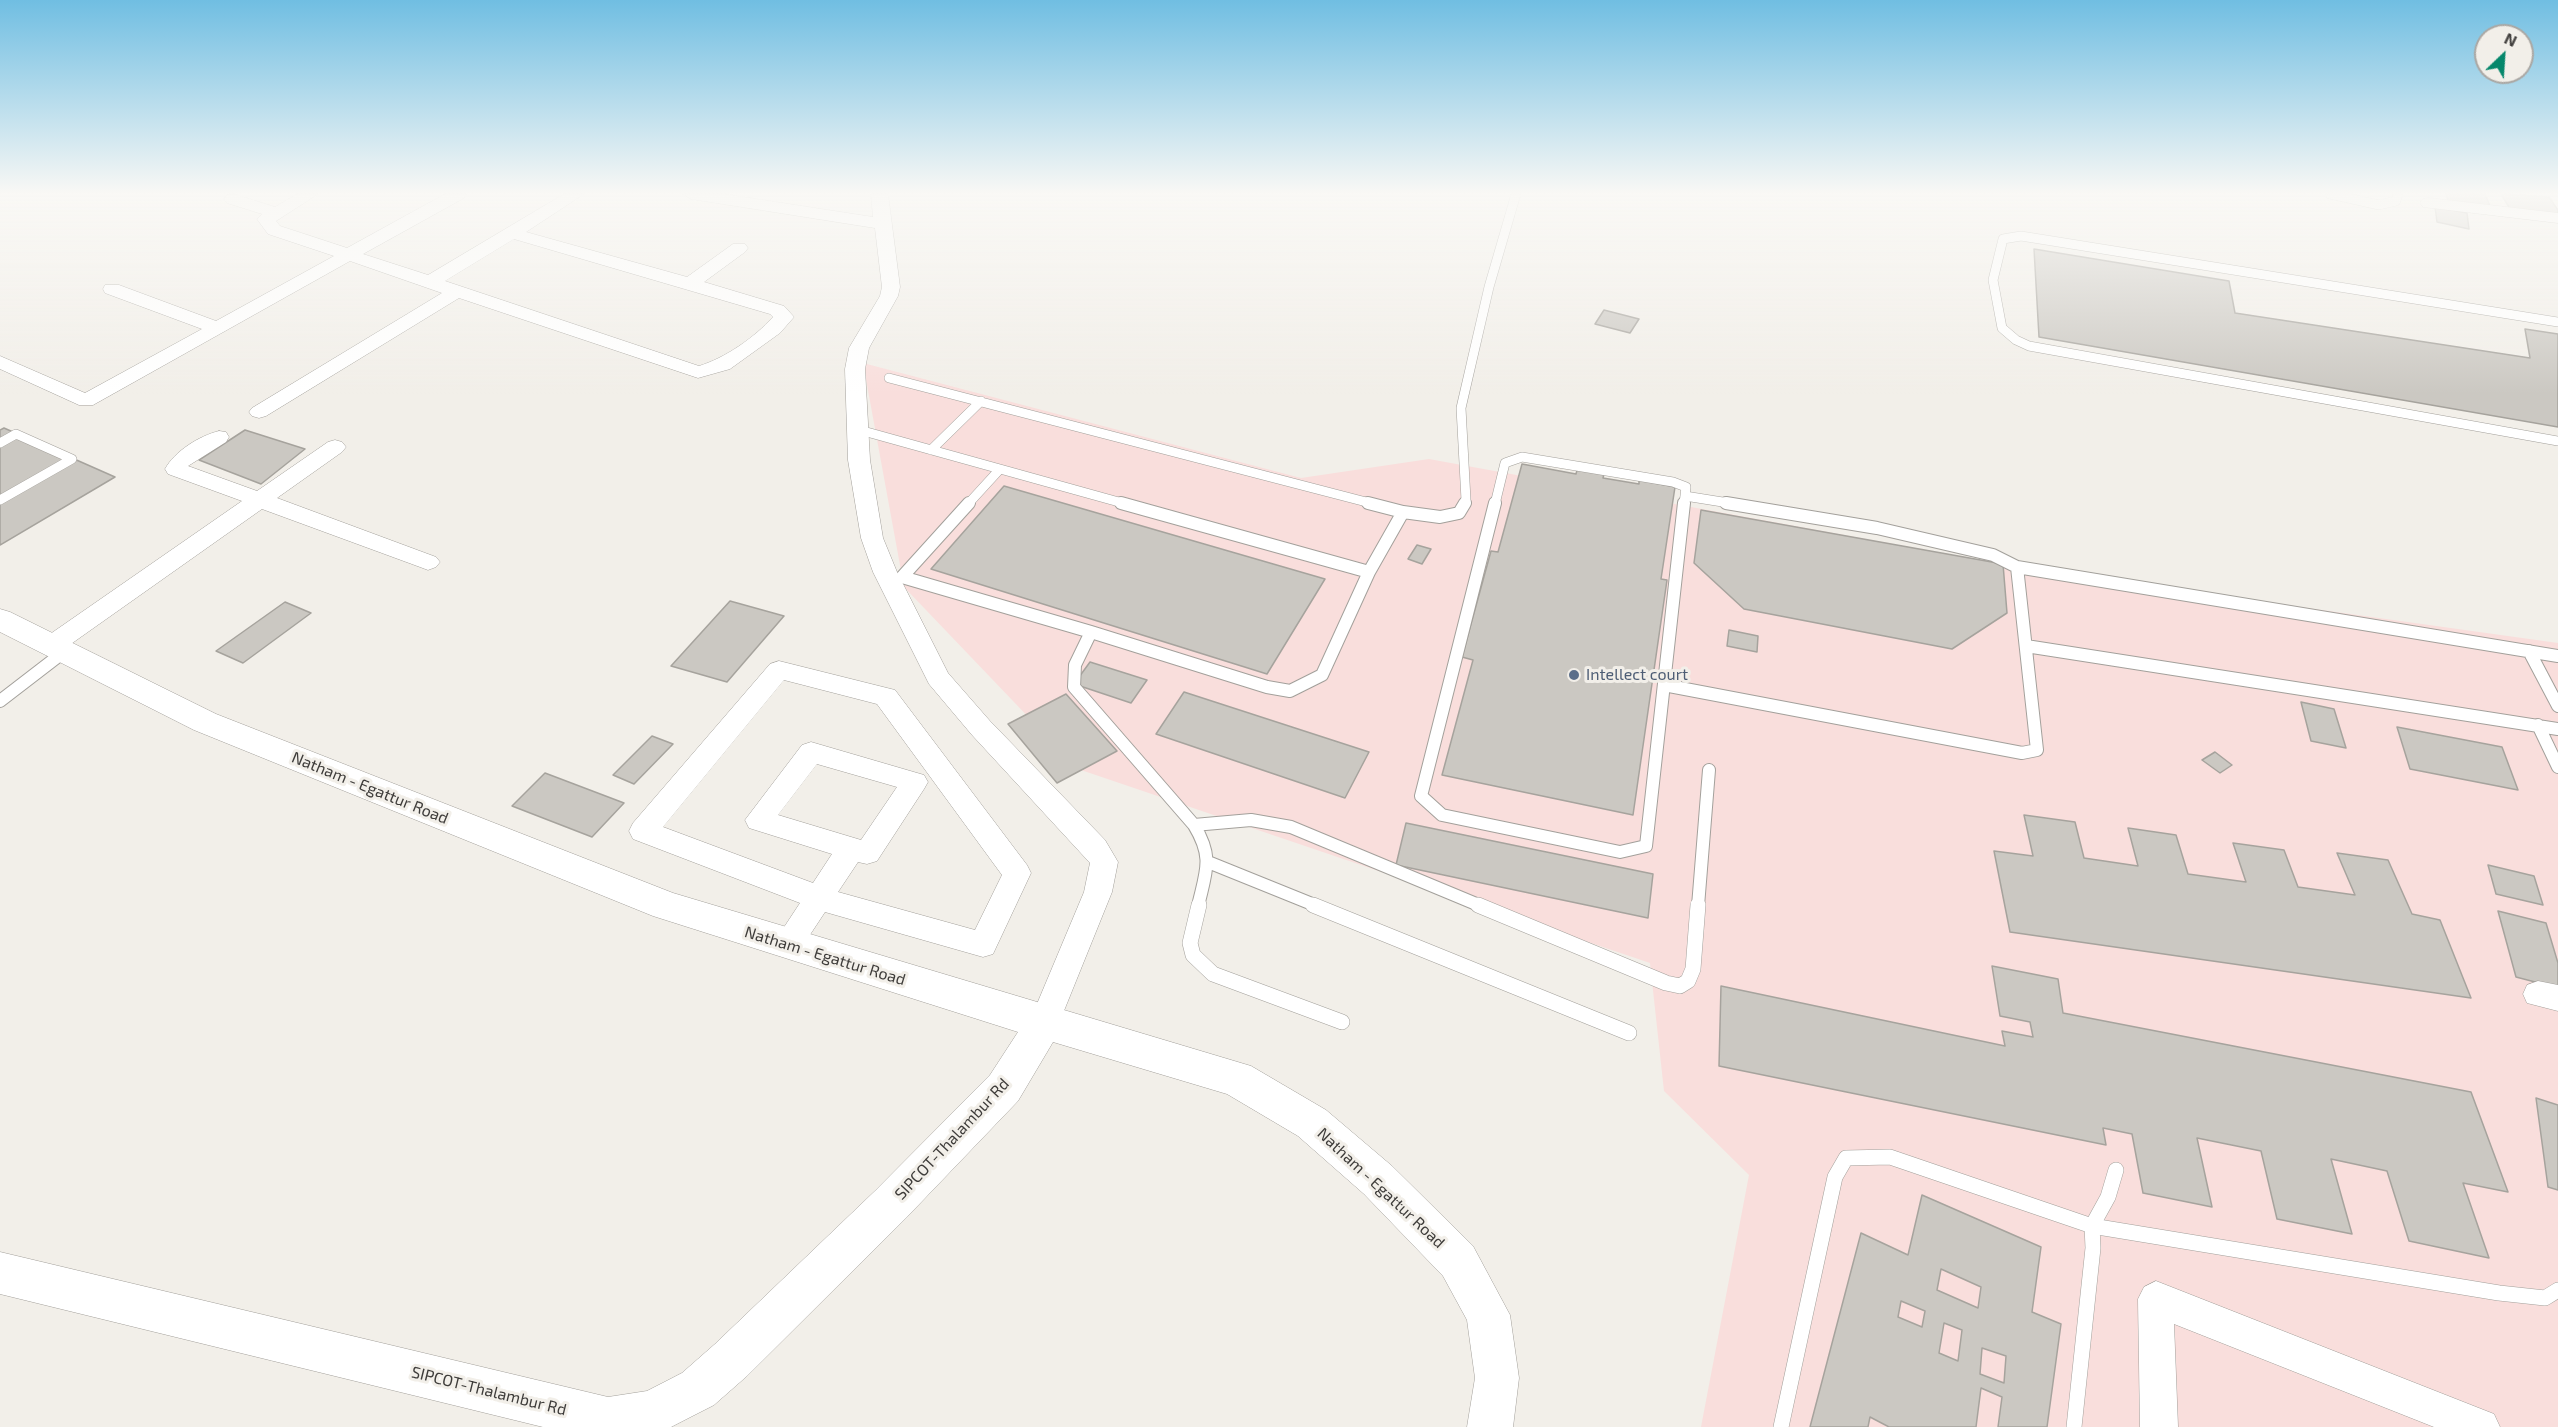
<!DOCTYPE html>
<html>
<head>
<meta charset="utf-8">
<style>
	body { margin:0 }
	#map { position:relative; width:2558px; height:1427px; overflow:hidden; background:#f2efe9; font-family:"Exo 2",sans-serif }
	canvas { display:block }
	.north { position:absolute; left:2474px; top:24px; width:60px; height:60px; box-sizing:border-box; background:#f2efe9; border:2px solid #aaa7a3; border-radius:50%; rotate:25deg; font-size:16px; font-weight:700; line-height:24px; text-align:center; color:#3e3c3a }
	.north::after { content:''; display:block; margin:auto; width:21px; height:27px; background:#05876b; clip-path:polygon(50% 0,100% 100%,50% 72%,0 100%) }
</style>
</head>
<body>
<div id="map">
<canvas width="2558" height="1427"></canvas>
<div class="north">N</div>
</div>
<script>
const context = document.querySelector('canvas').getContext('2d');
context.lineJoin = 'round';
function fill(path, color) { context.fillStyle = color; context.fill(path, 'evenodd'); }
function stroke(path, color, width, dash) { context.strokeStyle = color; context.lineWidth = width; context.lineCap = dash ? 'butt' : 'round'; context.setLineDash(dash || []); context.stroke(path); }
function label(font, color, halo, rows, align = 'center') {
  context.font = font + ' "Exo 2",sans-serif'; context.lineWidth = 6; context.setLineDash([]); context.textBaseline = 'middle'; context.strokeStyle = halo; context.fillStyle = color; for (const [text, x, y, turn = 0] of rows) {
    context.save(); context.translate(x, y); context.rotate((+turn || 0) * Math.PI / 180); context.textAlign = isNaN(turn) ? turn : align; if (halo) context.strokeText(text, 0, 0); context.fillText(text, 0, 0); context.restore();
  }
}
fill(new Path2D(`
	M863,363l438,115 128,-19 606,111 523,73v784h-857l48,-252 -85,-84 -14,-128 -572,-194 -174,-182z`), '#f9dedc');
const building = new Path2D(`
	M2446,194h39l5,12 -42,-6z
	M2501,194l48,3 9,13v4l-48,-5z
	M2435,207l32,6 2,16 -32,-7z
	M2034,249l195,32 6,32 295,45 -5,-29 33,5v93l-519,-90z
	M1604,310l35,9 -9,14 -35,-9z
	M4,428l111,49 -115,68v-115z
	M245,430l60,19 -44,35 -62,-24z
	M1522,464l54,10 1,-4 27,4 -1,4 36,6v-4l36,7 -14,92 6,1 -34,235 -191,-40 31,-115 -11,-3 29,-106 7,1z
	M1004,486l321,93 -58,95 -336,-105z
	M1701,510l302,54 4,49 -55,36 -208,-40 -50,-46z
	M1417,545l14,4 -9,15 -14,-5z
	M730,601l54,15 -57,66 -56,-16z
	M285,602l26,11 -68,50 -27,-12z
	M1729,630l29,6 -1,16 -30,-6z
	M1090,662l57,18 -16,23 -57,-19z
	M1184,692l185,60 -24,46 -189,-64z
	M1066,694l51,57 -60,32 -49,-59z
	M2301,702l33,7 12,39 -35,-7z
	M2397,727l105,20 16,43 -108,-21z
	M652,736l21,8 -39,40 -21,-9z
	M2215,752l17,13 -12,8 -18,-13z
	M545,773l79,30 -32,34 -80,-31z
	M2024,815l51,7 9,36 54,8 -10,-38 48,7 12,39 58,8 -13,-39 51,7 14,37 57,8 -18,-42 51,7 24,54 28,6 31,78 -461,-66 -16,-81 39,5z
	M1406,823l247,51 -5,44 -252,-53z
	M2488,865l46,11 9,29 -47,-11z
	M2498,911l48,12 12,40v25l-42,-11z
	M1992,966l66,13 5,34 408,79 37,100 -45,-9 26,75 -80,-17 -22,-70 -56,-12 21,75 -75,-15 -16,-68 -64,-13 15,69 -69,-14 -11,-59 -29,-6 3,17 -387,-79 2,-80 284,60 -3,-15 31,6 -3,-15 -30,-6z
	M2536,1098l22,7v85l-10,-3z
	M1922,1195l119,52 -9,65 29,12 -14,103h-49l4,-30 -21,-9 -5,39h-87l-19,-10 -2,10h-58l51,-194 47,22zM1941,1269l40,18 -3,21 -41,-18zM1901,1301l24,10 -3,16 -24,-10zM1944,1323l18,7 -4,31 -19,-8zM1982,1348l24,8 -2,27 -24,-9z`);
fill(building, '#cbc8c2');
stroke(building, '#a6a39d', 1.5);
const serviceFar2 = new Path2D(`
	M2330,194l49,11 17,-4 2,-7
	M2558,322l-537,-86 -18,3 -10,41 9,48 14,12 13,6 529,95
	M889,378l485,126
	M856,429l270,75
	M0,443l16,-9 56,25 -72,41
	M931,450l50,-49
	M1685,496l50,8
	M968,504l32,-35
	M1464,504l2,-4 -5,-92 28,-121 27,-93
	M1495,504l10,-41 17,-6 151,25 13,5 -2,17`);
const serviceFar1 = new Path2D(`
	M969,503l-67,74 189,55 176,55 23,4 32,-16 47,-103
	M1121,503l248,69 34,-60 -35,-9
	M1495,503l-74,293 21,19 178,37 26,-6 38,-343
	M1726,503l151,25 116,27 24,12 541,89
	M1403,512l37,5 19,-4 6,-10
	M1091,632l-16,33 -1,22 120,138c20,33 12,46 4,81
	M2026,646l532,83
	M2529,651l29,55
	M1664,685l358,68 15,-3 -20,-183
	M0,701l65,-50
	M2538,725l20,42
	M1194,825l57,-5 40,7 190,79
	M1208,862l109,44
	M1698,906l11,-136`);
const service = new Path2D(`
	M1199,905l-9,38 3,12 20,19 129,48
	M1313,905l316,128
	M1478,905l188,78 14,3 8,-5 5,-12 5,-64
	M1781,1427l54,-250 11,-19 44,-1 202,69 407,67 46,5 13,-8
	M2074,1427l19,-179 -1,-22 16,-29 8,-27`);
const minor = new Path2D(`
	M234,194l41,13 22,-13h21l-42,27 4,5 67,22 98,-54h21l-2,4 -101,56 65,21 136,-81h20l-58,38 161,45 46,-33h12l3,4 -3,4 -41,30 80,24 10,11 -14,16 -50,36 -32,9 -239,-80 -193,118 -7,2 -7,-2 -3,-4 3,-4 190,-115 -92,-32 -257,144h-14l-79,-36v-13l85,37 117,-64 -97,-36 -2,-4 2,-4h14l97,36 118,-65 -66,-22 -11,-15 5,-5 -35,-11 -3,-4 3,-4zM514,239l256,75 3,3c-19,21 -48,41 -74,49l-254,-85z
	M683,194h41l149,23 -2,-23h17l12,93 -2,9 -29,52 -4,21 5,91 13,78 14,34 51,101 42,48 115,119 13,22 -6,30 -57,141 -11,4 -11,-4 -4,-10 55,-131 6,-29 -118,-128 -43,-51 -56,-112 -12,-34 -13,-78 -3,-91 4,-21 31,-52 2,-9 -7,-59 -184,-29z
	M2429,198l129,15v10l-135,-16 -3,-4 3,-4z
	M219,431l7,1 3,5 -3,5 -38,24 69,25 71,-49 7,-2 7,2 4,5 -4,5 -65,46 159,59 4,5 -4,5 -8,3 -8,-3 -158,-58 -201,142 -9,3 -9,-3 -3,-6 3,-6 199,-138 -74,-27 -3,-5c10,-18 34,-33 54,-38z
	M779,661l116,29 132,175 4,8 -38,81 -10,3 -158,-45 -27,41 -10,3 -10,-3 -5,-9 27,-41 -167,-64 -4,-8 4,-8 137,-159zM784,680l93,24 125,171 -27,55 -137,-38 20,-30 9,2 10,-3 47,-72 4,-7 -4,-7 -113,-33 -9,3 -57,75 4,8 83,26 -19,29 -150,-56zM817,764l80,23 -36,53 -83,-25z
	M2538,981l20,4v26l-31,-8 -4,-9 4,-9z
	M2156,1281l338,133 6,13h-66l-260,-103 4,103h-38l-2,-128 6,-12z`);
const tertiary = new Path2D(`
	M0,609l10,3 206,102 457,179 578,173 75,44 66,56 81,80 37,69 9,63 -6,49h-46l8,-49 -8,-58 -24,-44 -79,-82 -66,-58 -71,-42 -174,-52 -35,59 -112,117 -159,158 -33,29 -43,22h-128l-543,-133v-42l608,145 39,-6 35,-18 33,-29 161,-154 114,-115 28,-43 -365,-116 -459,-186 -194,-98z`);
stroke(serviceFar2, '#a3a09b', 10);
stroke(serviceFar1, '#a3a09b', 14);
stroke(service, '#a3a09b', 16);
stroke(minor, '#a3a09b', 1);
stroke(tertiary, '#a3a09b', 1);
stroke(serviceFar2, '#fff', 9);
stroke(serviceFar1, '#fff', 12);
stroke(service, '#fff', 15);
fill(minor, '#fff');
fill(tertiary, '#fff');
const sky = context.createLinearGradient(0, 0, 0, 394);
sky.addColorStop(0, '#70bee2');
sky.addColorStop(0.49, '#f9f8f5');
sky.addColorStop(1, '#f9f8f500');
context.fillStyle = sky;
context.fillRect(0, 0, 2558, 394);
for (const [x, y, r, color] of [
	[1574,675,6,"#5c6f8a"]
]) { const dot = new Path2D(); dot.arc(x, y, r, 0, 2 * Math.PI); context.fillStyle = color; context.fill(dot); stroke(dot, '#f2efe9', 2); }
label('16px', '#4e5e75', '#f2efe9', [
	["Intellect court",1586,675]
], 'left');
label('16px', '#3e3c3a', '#f2efe9', [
	["Natham - Egattur Road",370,788,22],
	["Natham - Egattur Road",825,956,17],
	["SIPCOT-Thalambur Rd",952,1139,-47],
	["Natham - Egattur Road",1381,1188,43],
	["SIPCOT-Thalambur Rd",489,1391,14]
]);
</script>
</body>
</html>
